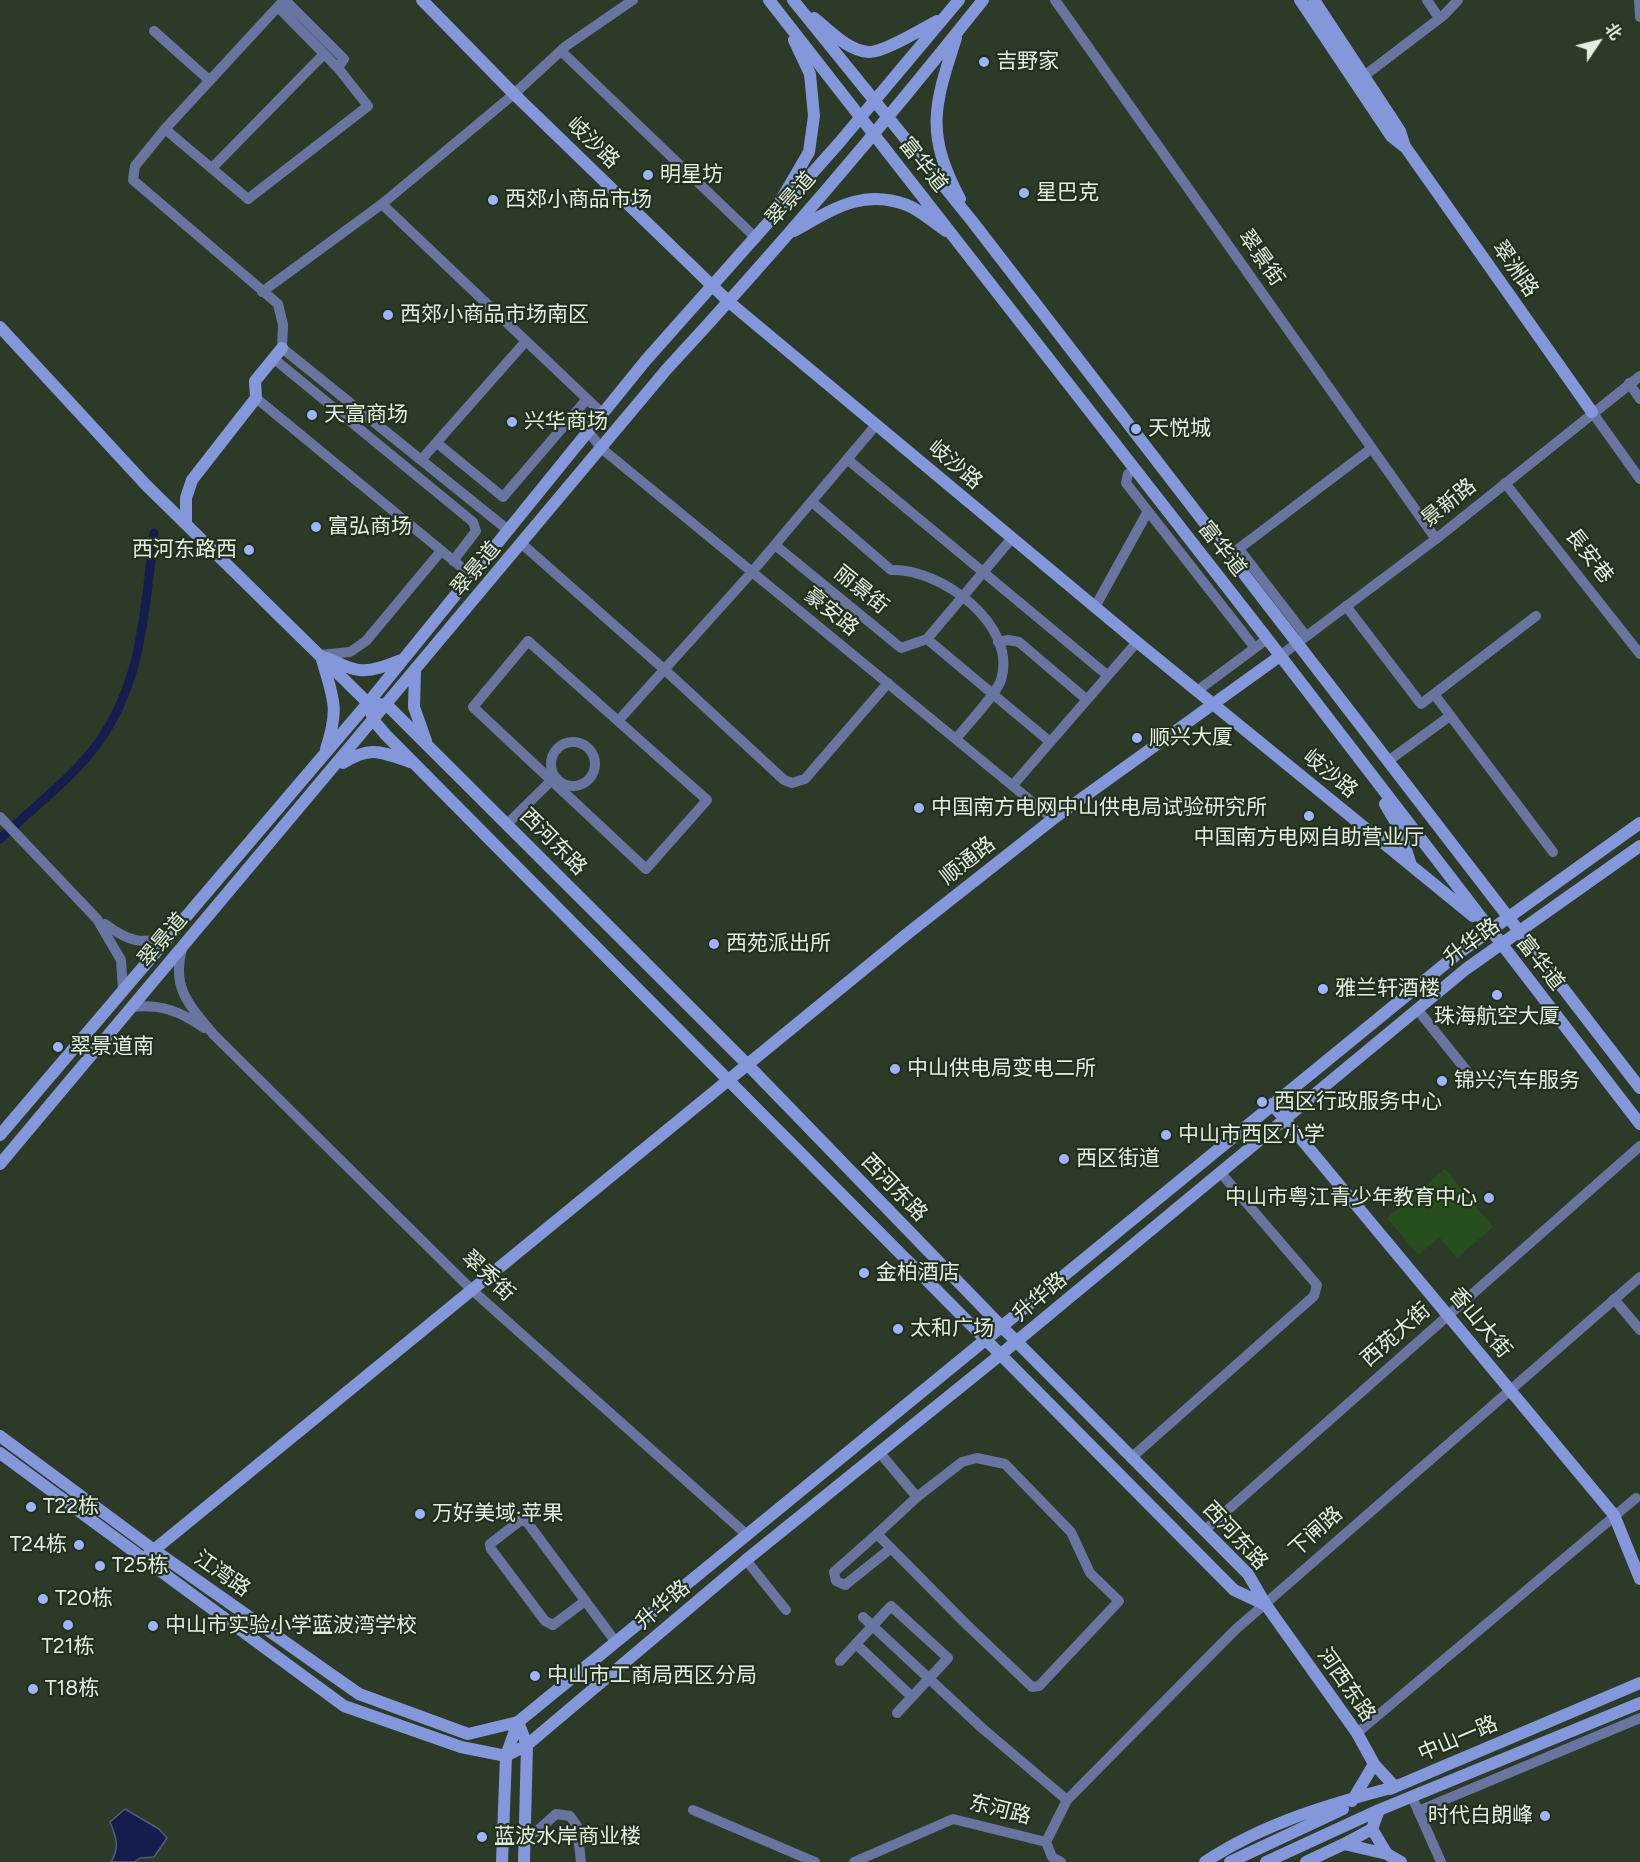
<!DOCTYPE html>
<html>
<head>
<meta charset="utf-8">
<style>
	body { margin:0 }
	#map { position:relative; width:1640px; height:1862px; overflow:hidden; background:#2b3b27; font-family:Figtree,"Noto Sans SC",sans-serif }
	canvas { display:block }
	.north { position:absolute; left:1568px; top:12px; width:60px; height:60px; -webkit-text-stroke:4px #21311e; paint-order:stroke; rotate:55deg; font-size:16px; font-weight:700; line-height:24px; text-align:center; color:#e3eee1 }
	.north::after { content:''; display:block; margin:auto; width:21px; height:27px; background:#e3eee1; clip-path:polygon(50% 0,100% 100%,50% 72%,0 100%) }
</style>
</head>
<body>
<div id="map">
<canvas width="1640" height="1862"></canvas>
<div class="north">北</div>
</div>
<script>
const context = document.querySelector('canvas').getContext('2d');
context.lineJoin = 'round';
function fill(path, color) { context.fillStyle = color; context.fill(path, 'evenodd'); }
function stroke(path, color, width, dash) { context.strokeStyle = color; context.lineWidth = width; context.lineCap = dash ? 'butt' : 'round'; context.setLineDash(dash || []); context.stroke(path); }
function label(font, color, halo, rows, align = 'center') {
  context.font = font + ' Figtree,"Noto Sans SC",sans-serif'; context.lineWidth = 4.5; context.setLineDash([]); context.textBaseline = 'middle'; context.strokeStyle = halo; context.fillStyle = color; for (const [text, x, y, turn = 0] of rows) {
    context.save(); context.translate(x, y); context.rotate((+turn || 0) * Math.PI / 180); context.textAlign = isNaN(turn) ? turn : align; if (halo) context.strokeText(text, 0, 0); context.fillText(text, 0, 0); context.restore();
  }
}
fill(new Path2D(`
	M1445,1169l48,58 -36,31 -18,-21 -21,18 -31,-37z`), '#274f1d');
const water = new Path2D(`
	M125,1809l34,20 8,9 -13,19 -14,1 -6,4h-23c9,-14 5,-26 -1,-40z`);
fill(water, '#151d4e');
stroke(water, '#535c7a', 1.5);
stroke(new Path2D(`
	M0,839c31,-30 74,-62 98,-96 45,-62 47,-137 56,-210`), '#151d4e', 9);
stroke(new Path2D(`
	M284,0l-119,129 -30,37 -2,14 145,124 5,21 -1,23 226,182
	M1055,0l381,539
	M1427,0l12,18
	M1639,0l1,17
	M278,7l60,61
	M154,31l55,49
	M561,51l195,187
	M1364,76l80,-61 14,-15
	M165,129l83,70 120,-93 -30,-38 6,-9 -59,-59
	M212,168l112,-114
	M382,204l220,209
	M262,292l120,-88 132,-110 52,-48 67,-46
	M273,358l200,164 3,9 -23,30
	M1629,383l11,16
	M256,398l215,177
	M1592,412l48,67
	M588,431l13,17 452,371
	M437,443l66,54 84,-98
	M847,459l260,216
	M421,460l105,-119
	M1135,469l-7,5 -2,9 129,165
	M1505,483l135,171
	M812,502l79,68c50,-2 127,55 110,110 -4,13 -35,46 -45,59
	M522,544l143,126 119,110 8,3 13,-4 83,-96
	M775,545l126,103 26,-9 122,102
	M1239,549l67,87
	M1229,556l143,-108
	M1346,606l75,98 115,-88
	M1095,607l53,-96
	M927,639l85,-101
	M528,641l179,159 -61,69 -173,-162z
	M998,642l10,-2 11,2 67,57
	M320,655l30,-3 16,-11 75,-90
	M1280,656l156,-117 204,-163
	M1197,691l70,-52
	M1434,694l119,158
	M618,721l134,-149 124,-147
	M551 764a22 22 0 1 1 44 0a22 22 0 1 1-44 0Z
	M1388,761l62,-45
	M1013,785l124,-143
	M0,817l97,102 24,41 2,30
	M507,824l48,-47
	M105,924c24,18 36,21 65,12
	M182,949c-11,39 8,57 32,86l258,255 274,244
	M132,1007c29,-3 48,4 72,21
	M1417,1009l53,66
	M1614,1299l26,31
	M879,1452l38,45 45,-35 15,-4 28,6 66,68 19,41 29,28 -80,85 -7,1 -66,-63 -89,-90 40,-37
	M1131,1458l183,-162 3,-11 -97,-113
	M1205,1530l435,-384
	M877,1534l-43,38 2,9 9,4 45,-36
	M746,1560l40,50
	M585,1601l-32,24 -8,-4 -54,-72 -1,-5 31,-24 6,2 88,119
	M863,1617l119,111 85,72
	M856,1644l56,53
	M840,1661l51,-55 57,52 -51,55
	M1357,1733l279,-235
	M1412,1797l29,65
	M693,1810l122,52
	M1418,1811l222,-93
	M525,1833l11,-1 20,-18 14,2 7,10 4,36
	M1046,1842l21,-42 168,-170 405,-353
	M1046,1842l6,15 9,5
	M854,1862l99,-43 93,23`), '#6975a0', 10);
stroke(new Path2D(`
	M422,0l92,94 215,208 408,340 336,274
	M769,0l493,632 378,492
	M793,0l179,221 668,867
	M1300,0l91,136 15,12 186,264
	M1314,0l86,131 5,16
	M814,18c15,12 34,33 55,34 14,1 55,-24 68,-31
	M956,38c-22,68 -31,95 4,161
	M781,200l28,-48 5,-36 -4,-42 -16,-34
	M794,231c38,-21 67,-43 113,-26 13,5 27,18 39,26
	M0,327l146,158 222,218 6,18 12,14 848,855 32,15
	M186,522v-24l6,-18 64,-82 -1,-17 27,-33
	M321,656c12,43 19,50 5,93
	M327,658c34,16 38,16 74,2
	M415,672l-1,35 12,34
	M368,703l19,2 360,359 253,261 248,249 18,31 91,128 17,31 21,23c-66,17 -133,37 -190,75
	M343,763c28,-18 38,-11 67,-1
	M1385,804l14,24 12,37
	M1272,1104l342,411 26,64
	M0,1135l368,-432 278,-343 193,-217 120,-143
	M0,1164l666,-794c110,-119 216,-243 317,-370
	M0,1436l154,114 205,144 109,40 50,-12 938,-767 184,-132
	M0,1453l344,253 117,41 45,9 21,-11 219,-185 254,-205 466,-386 174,-123
	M149,1554l758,-620 146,-115 227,-163
	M1390,1789l250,-106
	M1352,1801l22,-37
	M1379,1810l-7,19 15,25
	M1344,1844l28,-15
	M502,1862l4,-106 12,-34 9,23 -3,117
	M1230,1862l113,-53
	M1266,1862l113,-52 261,-107
	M1306,1862l38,-18 43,10 14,8`), '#8497db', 12);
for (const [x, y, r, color] of [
	[984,62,6,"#9fb3fd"],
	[648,175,6,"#9fb3fd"],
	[1024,193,6,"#9fb3fd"],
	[493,200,6,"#9fb3fd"],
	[388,315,6,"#9fb3fd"],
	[312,415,6,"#9fb3fd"],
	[512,422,6,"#9fb3fd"],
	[1136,429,6,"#9fb3fd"],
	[316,527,6,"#9fb3fd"],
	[249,550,6,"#9fb3fd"],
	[1137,738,6,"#9fb3fd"],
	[919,808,6,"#9fb3fd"],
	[1309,816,6,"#9fb3fd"],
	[714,944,6,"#9fb3fd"],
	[1323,989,6,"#9fb3fd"],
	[1497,995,6,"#9fb3fd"],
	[58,1047,6,"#9fb3fd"],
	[895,1069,6,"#9fb3fd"],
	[1442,1081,6,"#9fb3fd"],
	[1262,1102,6,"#9fb3fd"],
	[1166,1135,6,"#9fb3fd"],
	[1064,1159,6,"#9fb3fd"],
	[1489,1198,6,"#9fb3fd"],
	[864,1273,6,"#9fb3fd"],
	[898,1329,6,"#9fb3fd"],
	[31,1507,6,"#9fb3fd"],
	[420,1514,6,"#9fb3fd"],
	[79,1545,6,"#9fb3fd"],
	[100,1566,6,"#9fb3fd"],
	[43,1599,6,"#9fb3fd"],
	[68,1625,6,"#9fb3fd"],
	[153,1626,6,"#9fb3fd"],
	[535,1676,6,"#9fb3fd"],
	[33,1689,6,"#9fb3fd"],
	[1545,1816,6,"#9fb3fd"],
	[482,1837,6,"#9fb3fd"]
]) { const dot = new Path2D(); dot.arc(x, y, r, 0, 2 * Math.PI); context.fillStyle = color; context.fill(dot); stroke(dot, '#21311e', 2); }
label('21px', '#e3eee1', '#21311e', [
	["吉野家",996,62],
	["明星坊",660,175],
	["星巴克",1036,193],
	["西郊小商品市场",505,200],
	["西郊小商品市场南区",400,315],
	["天富商场",324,415],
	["兴华商场",524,422],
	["天悦城",1148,429],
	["富弘商场",328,527],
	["西河东路西",237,550,"right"],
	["顺兴大厦",1149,738],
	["中国南方电网中山供电局试验研究所",931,808],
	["中国南方电网自助营业厅",1309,838,"center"],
	["西苑派出所",726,944],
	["雅兰轩酒楼",1335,989],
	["珠海航空大厦",1497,1017,"center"],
	["翠景道南",70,1047],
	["中山供电局变电二所",907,1069],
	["锦兴汽车服务",1454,1081],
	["西区行政服务中心",1274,1102],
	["中山市西区小学",1178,1135],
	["西区街道",1076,1159],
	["中山市粤江青少年教育中心",1477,1198,"right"],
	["金柏酒店",876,1273],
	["太和广场",910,1329],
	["T22栋",43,1507],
	["万好美域·苹果",432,1514],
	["T24栋",67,1545,"right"],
	["T25栋",112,1566],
	["T20栋",55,1599],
	["中山市实验小学蓝波湾学校",165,1626],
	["T21栋",68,1647,"center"],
	["中山市工商局西区分局",547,1676],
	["T18栋",45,1689],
	["时代白朗峰",1533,1816,"right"],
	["蓝波水岸商业楼",494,1837]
], 'left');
label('21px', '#e3eee1', '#21311e', [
	["岐沙路",593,143,44],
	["富华道",923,165,51],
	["翠景道",791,199,-49],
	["翠景街",1261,258,55],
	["翠洲路",1515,269,55],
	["岐沙路",955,465,40],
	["景新路",1449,503,-39],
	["富华道",1222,549,52],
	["長安巷",1589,556,52],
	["翠景道",476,569,-50],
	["丽景街",861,590,39],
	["豪安路",831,612,39],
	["岐沙路",1330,774,39],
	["西河东路",553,842,45],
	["顺通路",968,861,-38],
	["翠景道",163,940,-50],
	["升华路",1472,942,-36],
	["富华道",1540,963,52],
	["西河东路",894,1188,46],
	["翠秀街",488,1276,43],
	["升华路",1040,1297,-40],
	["香山大街",1480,1323,50],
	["西苑大街",1396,1335,-41],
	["下闸路",1316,1532,-42],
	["西河东路",1235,1536,47],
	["江湾路",222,1574,35],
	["升华路",663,1605,-40],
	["河西东路",1346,1685,55],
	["中山一路",1458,1739,-23],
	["东河路",1000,1810,14]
]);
</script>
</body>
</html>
